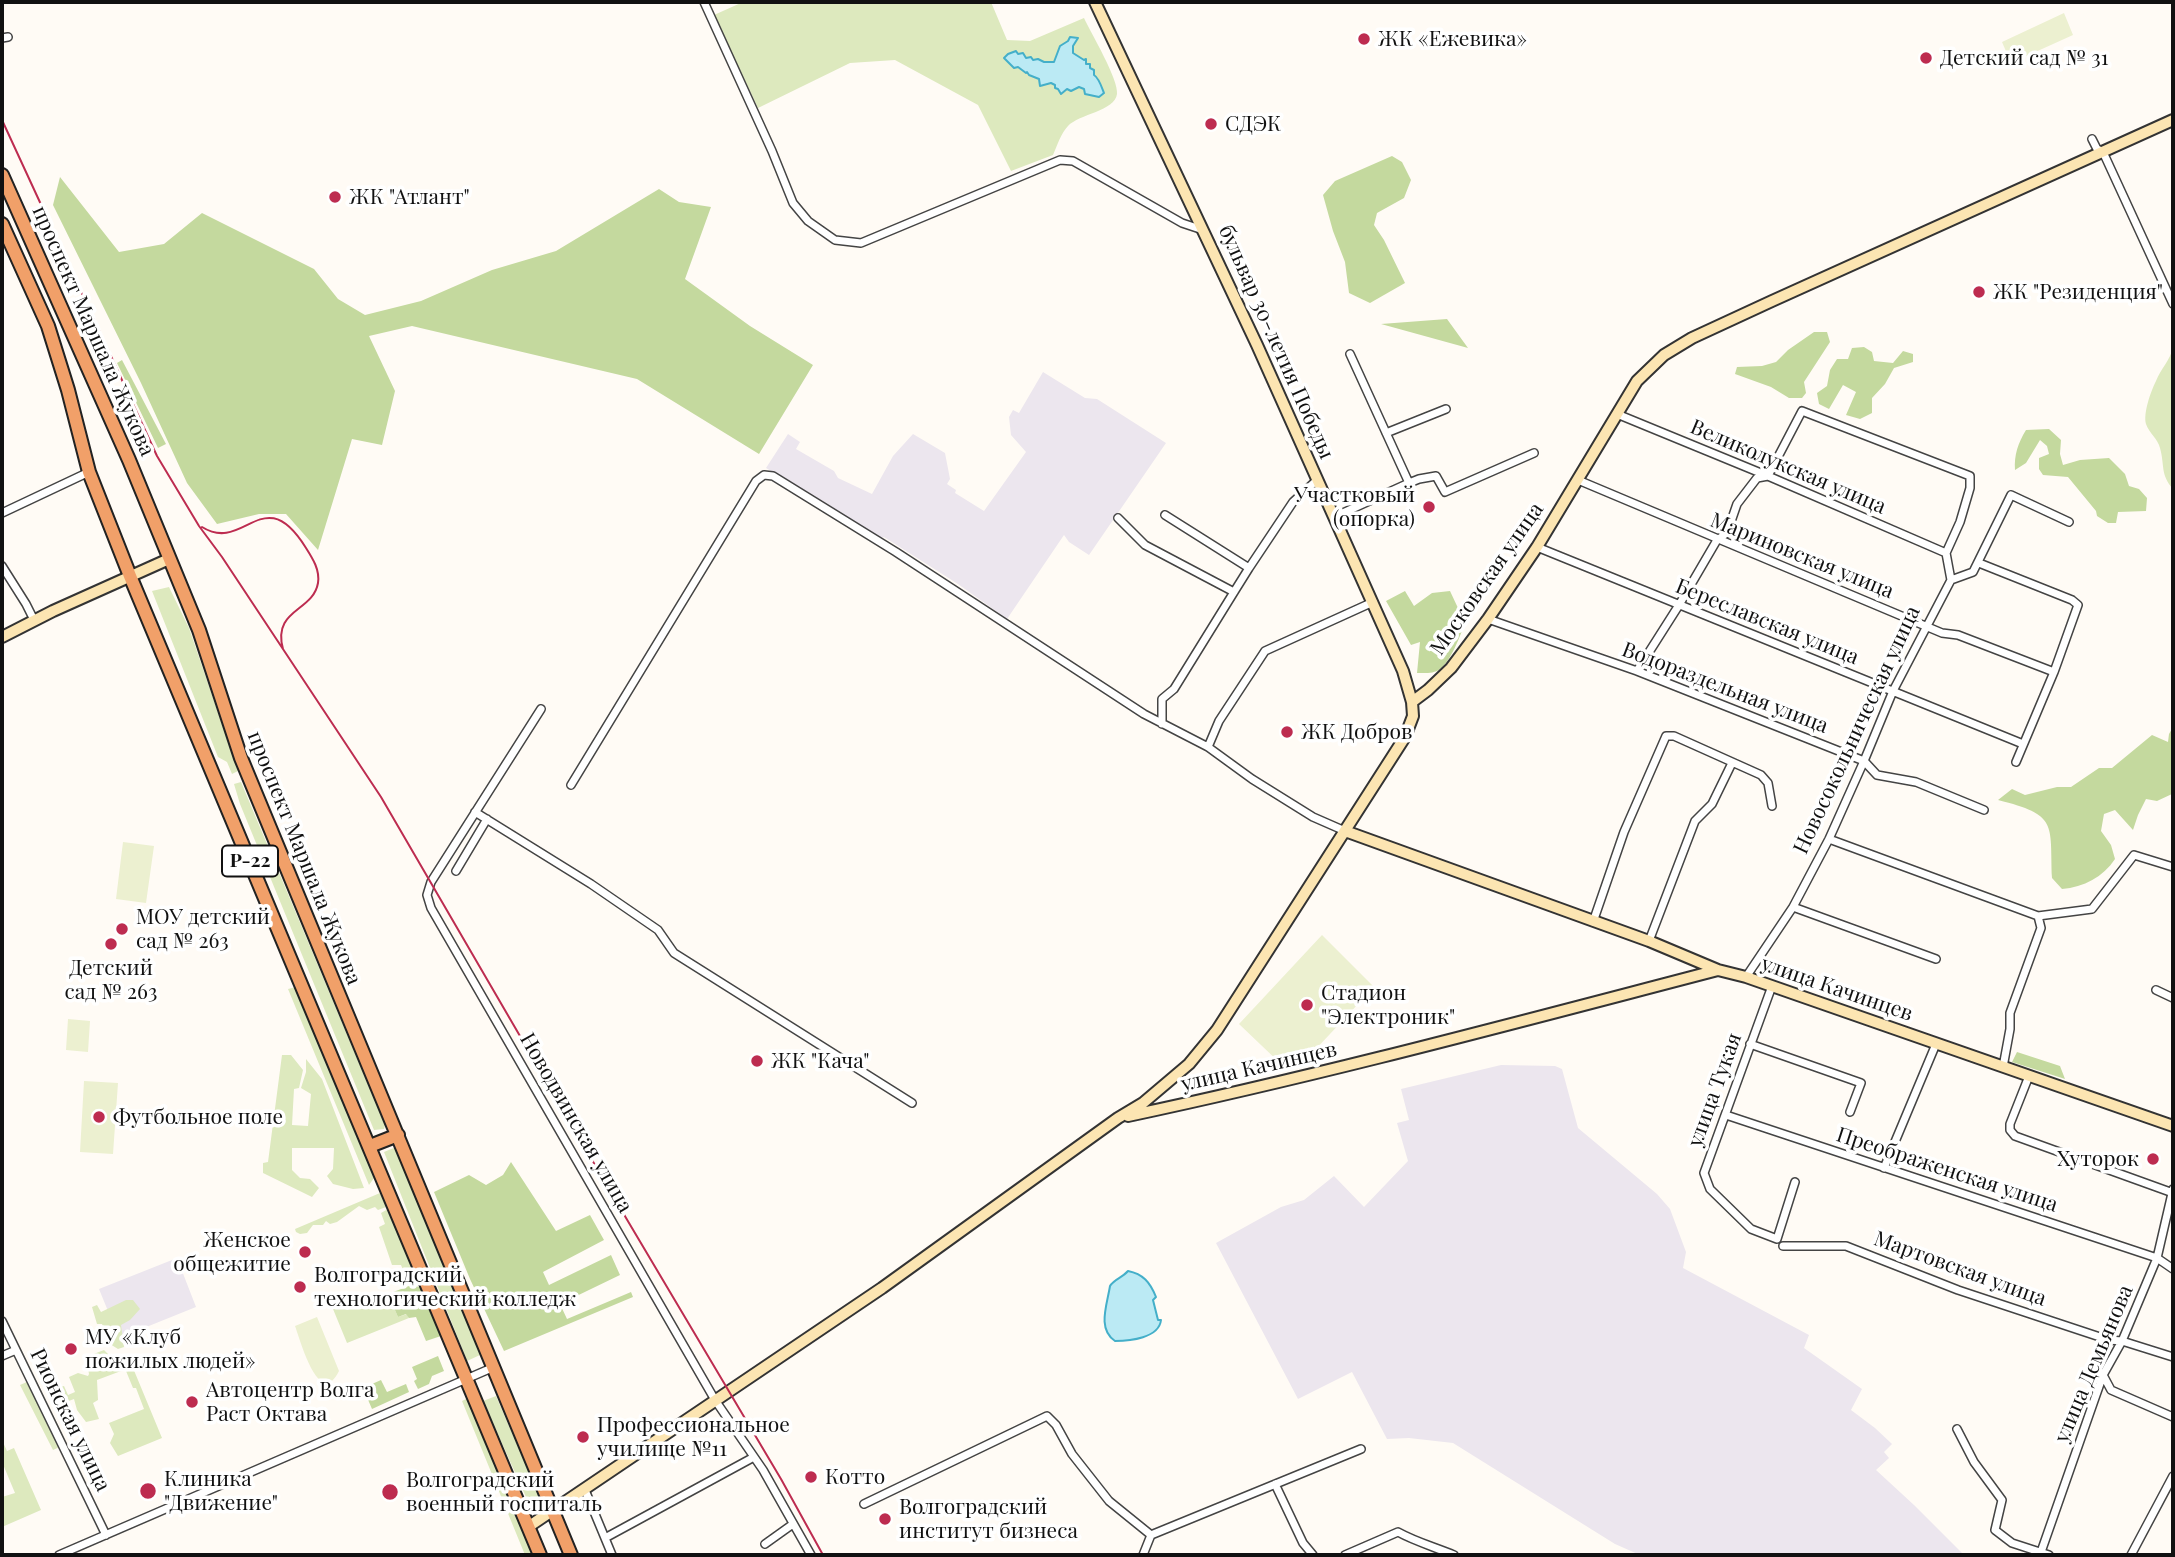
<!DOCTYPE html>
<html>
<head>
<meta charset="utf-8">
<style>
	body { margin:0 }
	#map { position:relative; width:2175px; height:1557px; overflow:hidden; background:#fffbf5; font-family:"Playfair Display",serif }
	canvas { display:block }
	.frame { position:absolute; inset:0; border:4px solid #111; pointer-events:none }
</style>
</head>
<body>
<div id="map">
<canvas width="2175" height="1557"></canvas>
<div class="frame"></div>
</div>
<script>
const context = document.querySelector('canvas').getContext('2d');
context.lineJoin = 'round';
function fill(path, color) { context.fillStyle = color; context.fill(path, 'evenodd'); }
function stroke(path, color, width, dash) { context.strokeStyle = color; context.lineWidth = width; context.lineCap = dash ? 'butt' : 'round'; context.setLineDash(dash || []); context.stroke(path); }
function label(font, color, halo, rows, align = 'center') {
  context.font = font + ' "Playfair Display",serif'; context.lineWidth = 7; context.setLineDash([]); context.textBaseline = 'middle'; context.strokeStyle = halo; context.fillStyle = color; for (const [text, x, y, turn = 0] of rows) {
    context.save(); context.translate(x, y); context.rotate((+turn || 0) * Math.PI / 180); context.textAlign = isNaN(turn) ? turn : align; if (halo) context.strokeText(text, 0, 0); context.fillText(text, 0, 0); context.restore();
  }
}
fill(new Path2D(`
	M1043,372l42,26 12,1 69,44 -77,112 -20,-13 -5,-7 -57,84 -49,-35 -74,-47 -4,1 -114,-70 22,-34 12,8 -4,7 38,22 4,7 34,16 21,-38 20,-22 32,19 5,26 -3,5 9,6 -1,3 29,18 42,-59 -15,-17 -2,-18 4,-7 6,3z
	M1501,1065l54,1 7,3 16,59 79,66 13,15 16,43 -3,16 126,67 -5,13 58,41 -11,21 24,18 17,16 -8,8 5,6 -13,12 38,35 50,50h-324l-25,-11 -162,-101 -44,-5 -22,1 -35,-67 -54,27 -82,-156 65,-36 23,-7 30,-24 30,31 44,-46 -11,-38 12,-3 -8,-31z
	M177,1258l19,49 -77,31 -20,-49z`), '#ece6ee');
fill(new Path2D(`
	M743,2h248l16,38 23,1 54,-23c7,15 35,62 33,76 -2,17 -38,20 -49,32 -7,7 -11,20 -15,29l-42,16 -33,-66 -83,-45 -45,3 -92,45 -44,-93z
	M2173,347v142c-13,-15 -8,-23 -13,-41 -2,-9 -11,-15 -14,-24 -3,-11 5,-33 10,-43 5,-13 14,-20 17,-34z
	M169,587l20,41 49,143 -6,3 -5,-12 -9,-5 -66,-166z
	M241,782l144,343 -1,4 -10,1 -134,-326 -6,-20z
	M296,987l78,191 -5,7 -81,-196z
	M282,1055h9l12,15 -4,18 -5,1 -2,36 16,1 3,-32 -10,-6 5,-16v-13l16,20 42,109 -11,1 -20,-5 -6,-8 6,-7 1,-21h-42v22l8,8 10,1 9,9 -7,9 -49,-24v-10l5,-1z
	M396,1147l84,208 -13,6 -83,-209z
	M380,1193l6,14 -8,3 -3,-3 -8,3 -8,-4 -22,16 -7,2 -4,-3 -3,4h-10l-6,8 -7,1 -4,-2 -1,-3z
	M388,1209l29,70h-10l-6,-14h-9l-13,-38 6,-3 -4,-11z
	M388,1294l10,23 9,-3 2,4 -62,25 -14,-34 11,-3 3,4z
	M126,1300h7l7,9 -10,11 -9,5 3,22 -6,2 -8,-5 -8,-20h-5l-5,-17 5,-2 4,7z
	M104,1350l6,6 4,10 4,-1 3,6 -24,9 1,20 -5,3 6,16 -13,3 -9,-12 -3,-11 -8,3 -7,-15 5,-1 4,9 7,-3 -6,-15 9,-4 10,3 1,-2 -3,-17z
	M133,1368l29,70 -44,18 -8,-13 4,-9 -5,-11 35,-14 -8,-21h-3l-7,-17z
	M29,1381l33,65 -9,4 -33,-65z
	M496,1396l45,104 -11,6 -47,-105z
	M468,1398l67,157h-10l-63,-154z
	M2,1440l5,11 7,-3 27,62 -39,17v-30l13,-4 -13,-31z`), '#dde9be');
fill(new Path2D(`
	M1392,156l10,6 9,18 -7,18 -27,15 -3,12 10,15 21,43 -35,20 -21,-10 -4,-31 -12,-31 -10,-36 12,-14z
	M60,177l59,75 45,-8 38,-31 112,56 24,30 27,16 56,-14 71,-31 64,-19 103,-62 20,13 32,5 -26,72 65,47 63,39 -54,89 -122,-75 -225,-53 -43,10 26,55 -13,54 -30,-6 -34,111 -32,-36h-27l-42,10 -30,-41 -46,-100 -88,-178z
	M1447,319l21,29 -87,-24z
	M1814,332h13l3,10 -26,40 2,11 -4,5h-13l-18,-11 -36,-13 2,-7 25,-1 14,-4 12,-12z
	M1864,347l8,5 2,9 19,2 10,-12 10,3v8l-19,6 -9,16 -13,14v15l-12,6 -14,-4 10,-23 -13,-7 -14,24 -10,-5 -2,-11 10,-7 3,-16 7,-11h11l4,-11z
	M122,360l44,84 -8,4 -41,-85z
	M2049,429l12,11 -1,14 3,11 17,-5 29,-2 16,16 4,12 10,3 8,9 -1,13 -28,1 -2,11h-8l-11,-7 -1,-5 -28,-34 -25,-2 -4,-6v-11l10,-4 -2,-8 -7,-6 -14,23 -11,7c-1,-15 3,-27 11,-40z
	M1405,591l9,15 18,-13 18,-2 15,32c-5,13 -14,38 -25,46 -6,5 -16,4 -23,4l3,-31 -9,3 -25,-44z
	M2173,727l-1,67 -15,7 -11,-2 -8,16 -5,15 -18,-20 -11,4 -3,17 10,14 4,14c-12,18 -31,28 -53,30l-10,-11c-2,-55 6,-63 -54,-78l14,-11 13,6 32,-8h14l28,-19h13l40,-33 16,7 1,-8z
	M2017,1052l43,14 5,13 -53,-17z
	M511,1162l45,69 34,-16 14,25 -61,32 6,13 62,-30 9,20 -60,29 7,15 64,-27 2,5 -129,54 -34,-72 -36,-87 35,-17 17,10 17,-10z
	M409,1286l13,1 19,49 -15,5 -10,-24 -7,1 -3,-4 -8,3 -10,-23z
	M438,1356l6,15 -12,5 -3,8 -11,5 -4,-8 3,-2 -5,-12z
	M381,1380l6,12 19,-8 3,8 -37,17 -9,-21z`), '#c4d99e');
fill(new Path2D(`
	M2064,13l9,22 -62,28 -9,-21z
	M123,842l31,4 -8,57 -30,-4z
	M1322,935l52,52 -59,63 -11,3 -11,12 -10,1 -44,-42z
	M68,1019l22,2 -2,31 -22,-2z
	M84,1081l34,2 -5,71 -33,-2z
	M317,1317l22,54c-20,40 -39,-32 -44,-45z`), '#ecf0d0');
const water = new Path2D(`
	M1070,37l8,1 -5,8v7l11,7 2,-1v5h4v4l4,2v5c5,3 8,13 10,18l-5,4 -14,-3 -1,-5 -5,-2 -8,4 -4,-2 -6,5 -3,-5 -3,-1v-3l-4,-2 -11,3 -1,-7 -10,-4 -2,-3 -1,1 -8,-6 -4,1 -10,-10 4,-4 8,-3 2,3 5,-1 3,5 5,-1 2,3 5,-1 6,3h10l6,-16 8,-5z
	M1128,1271c15,3 22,11 28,26l-3,3 5,20h3c-2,18 -31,21 -46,21 -18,-12 -8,-36 -5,-55 4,-7 12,-8 18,-15z`);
fill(water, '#bbeaf4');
stroke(water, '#44afc9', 2);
const minor = new Path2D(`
	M704,2l68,149 21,52 15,18 27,19 26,3 199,-83 13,1 109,62 21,7
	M2,38l6,-1
	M2092,139l5,10 6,3 70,152
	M1617,414l151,62 178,77
	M1386,433l60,-24
	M1578,480l364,153 16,2 96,37
	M1409,483l10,-4 17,-3 9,16 89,-39
	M2,513l87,-41
	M1165,515l84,53 44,-66 24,-22
	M1334,517l75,-34 -59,-129
	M1118,518l27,27 89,47 -60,97 -12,10v25
	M1537,547l486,197
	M1979,563l93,37 6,5 -24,67 -38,90
	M2,566l24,38 8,16 -2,1
	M1951,580l22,-8 38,-77 58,27
	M1234,592l15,-24
	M1488,619l149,52 227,90 13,14 39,7 68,28
	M1637,671l42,-66 38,-65 10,-7 10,-29 20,-26 11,-2 34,-65 168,65v12l-10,34 -14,31 5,27 -58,111 -29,70 -35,78 -36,68 -47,70
	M541,709l-110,173 -4,13 4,13 284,492 48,70 48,85
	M1208,747l11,-26 46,-70 108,-49
	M571,785l185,-304 8,-6 9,1 123,76 248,162 64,33 44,32 61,38 32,14
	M475,812l116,72 67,46 16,23 238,150
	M1829,839l209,77 54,-7 42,-54 39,12
	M456,871l31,-52
	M1793,907l143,52
	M1593,922l31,-90 42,-96h8l87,39 7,8 4,23
	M1649,941l46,-120 17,-17 20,-41
	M1772,986l-68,187 6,16 41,40 26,10 18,-57
	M2156,990l17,8
	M1750,1044l111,39 -11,29
	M2003,1067l7,-38v-16l31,-85 -3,-12
	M2029,1076l-19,48v6l5,6 158,57
	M1726,1115l431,143 16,11
	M1884,1168l52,-124
	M1783,1246h63l112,44 151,50 13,1 51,16
	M2,1321l104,214
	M2,1356l14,-6
	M2103,1375l8,15 62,27
	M1957,1429l17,33 28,38 -7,30 17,13 37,12
	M1275,1484l28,59 10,12
	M585,1490l27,65
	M864,1504l183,-88 9,9 16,29 37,47 42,34
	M605,1538l149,-81
	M765,1544l28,-20
	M2041,1552l62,-177 19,-34 35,-83 16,-69
	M59,1555l435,-188
	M1143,1555l8,-20 210,-86
	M1345,1555l53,-23c18,10 37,15 56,23
	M2131,1555l42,-79`);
const secondary = new Path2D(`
	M2,637l51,-26 116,-52
	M1412,702l16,-12 23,-22 37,-49 49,-72 100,-166 27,-26 28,-17 80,-37 401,-181
	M1345,831l304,110 69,29 28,7 427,149
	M1128,1116c198,-42 394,-95 590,-146
	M528,1527l354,-239 236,-170 25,-15 46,-39 28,-34 188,-293 8,-21 -1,-14 -9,-31 -146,-326 -162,-343`);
const trunk = new Path2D(`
	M2,175l127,285 70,170 42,128 330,797
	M2,224l46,102 20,64 21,82 41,104 410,979
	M370,1146l28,-11`);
stroke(minor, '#444', 10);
stroke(secondary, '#333', 14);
stroke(trunk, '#222', 16);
stroke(minor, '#fff', 7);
stroke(secondary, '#fce5b2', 10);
stroke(trunk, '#f1a069', 12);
stroke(new Path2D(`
	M2,120l155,336 42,70 23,31 159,240 232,399 168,283 42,76
	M202,527c43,27 61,-48 104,21 7,11 14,22 12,35 -5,29 -46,26 -35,66`), '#bd2c50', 2);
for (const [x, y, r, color] of [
	[1364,39,7,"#bd2c50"],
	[1926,58,7,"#bd2c50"],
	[1211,124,7,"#bd2c50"],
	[335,197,7,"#bd2c50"],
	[1979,292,7,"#bd2c50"],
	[1429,507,7,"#bd2c50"],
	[1287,732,7,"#bd2c50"],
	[122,929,7,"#bd2c50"],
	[111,944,7,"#bd2c50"],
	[1307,1005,7,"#bd2c50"],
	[757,1061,7,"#bd2c50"],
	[99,1117,7,"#bd2c50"],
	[2153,1159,7,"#bd2c50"],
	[305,1252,7,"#bd2c50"],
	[300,1287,7,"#bd2c50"],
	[71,1349,7,"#bd2c50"],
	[192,1402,7,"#bd2c50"],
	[583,1437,7,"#bd2c50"],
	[811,1477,7,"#bd2c50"],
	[148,1491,9,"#bd2c50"],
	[390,1492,9,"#bd2c50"],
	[885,1519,7,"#bd2c50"]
]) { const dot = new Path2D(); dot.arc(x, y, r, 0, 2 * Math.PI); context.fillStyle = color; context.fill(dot); stroke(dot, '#fff', 2.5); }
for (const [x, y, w] of [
	[250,861,56]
]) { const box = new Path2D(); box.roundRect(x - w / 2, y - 15.5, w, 31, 5); context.fillStyle = '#fff'; context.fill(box); stroke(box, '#111', 2); }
label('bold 19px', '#111', null, [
	["Р-22",250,861]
]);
label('21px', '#111', '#fff', [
	["ЖК «Ежевика»",1378,39],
	["Детский сад № 31",1940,58],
	["СДЭК",1225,124],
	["ЖК \"Атлант\"",349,197],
	["ЖК \"Резиденция\"",1993,292],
	["Участковый",1415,495,"right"],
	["(опорка)",1415,519,"right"],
	["ЖК Добров",1301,732],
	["МОУ детский",136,917],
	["сад № 263",136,941],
	["Детский",111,968,"center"],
	["сад № 263",111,992,"center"],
	["Стадион",1321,993],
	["\"Электроник\"",1321,1017],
	["ЖК \"Кача\"",771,1061],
	["Футбольное поле",113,1117],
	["Хуторок",2139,1159,"right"],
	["Женское",291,1240,"right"],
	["общежитие",291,1264,"right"],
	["Волгоградский",314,1275],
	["технологический колледж",314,1299],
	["МУ «Клуб",85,1337],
	["пожилых людей»",85,1361],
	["Автоцентр Волга",206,1390],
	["Раст Октава",206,1414],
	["Профессиональное",597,1425],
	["училище №11",597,1449],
	["Котто",825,1477],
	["Клиника",164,1479],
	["\"Движение\"",164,1503],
	["Волгоградский",406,1480],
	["военный госпиталь",406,1504],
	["Волгоградский",899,1507],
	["институт бизнеса",899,1531]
], 'left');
label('21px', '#111', '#fff', [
	["проспект Маршала Жукова",93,331,66],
	["бульвар 30-летия Победы",1276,342,66],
	["Великолукская улица",1788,467,23],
	["Мариновская улица",1802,556,22],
	["Московская улица",1487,579,-55],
	["Береславская улица",1767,622,22],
	["Водораздельная улица",1725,688,21],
	["Новосокольническая улица",1857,730,-65],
	["проспект Маршала Жукова",304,858,68],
	["улица Качинцев",1837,989,19],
	["улица Качинцев",1259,1067,-13],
	["улица Тукая",1715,1090,-70],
	["Новодвинская улица",576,1123,60],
	["Преображенская улица",1947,1170,18],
	["Мартовская улица",1960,1269,20],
	["улица Демьянова",2094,1364,-67],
	["Рионская улица",70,1420,64]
]);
</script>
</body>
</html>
